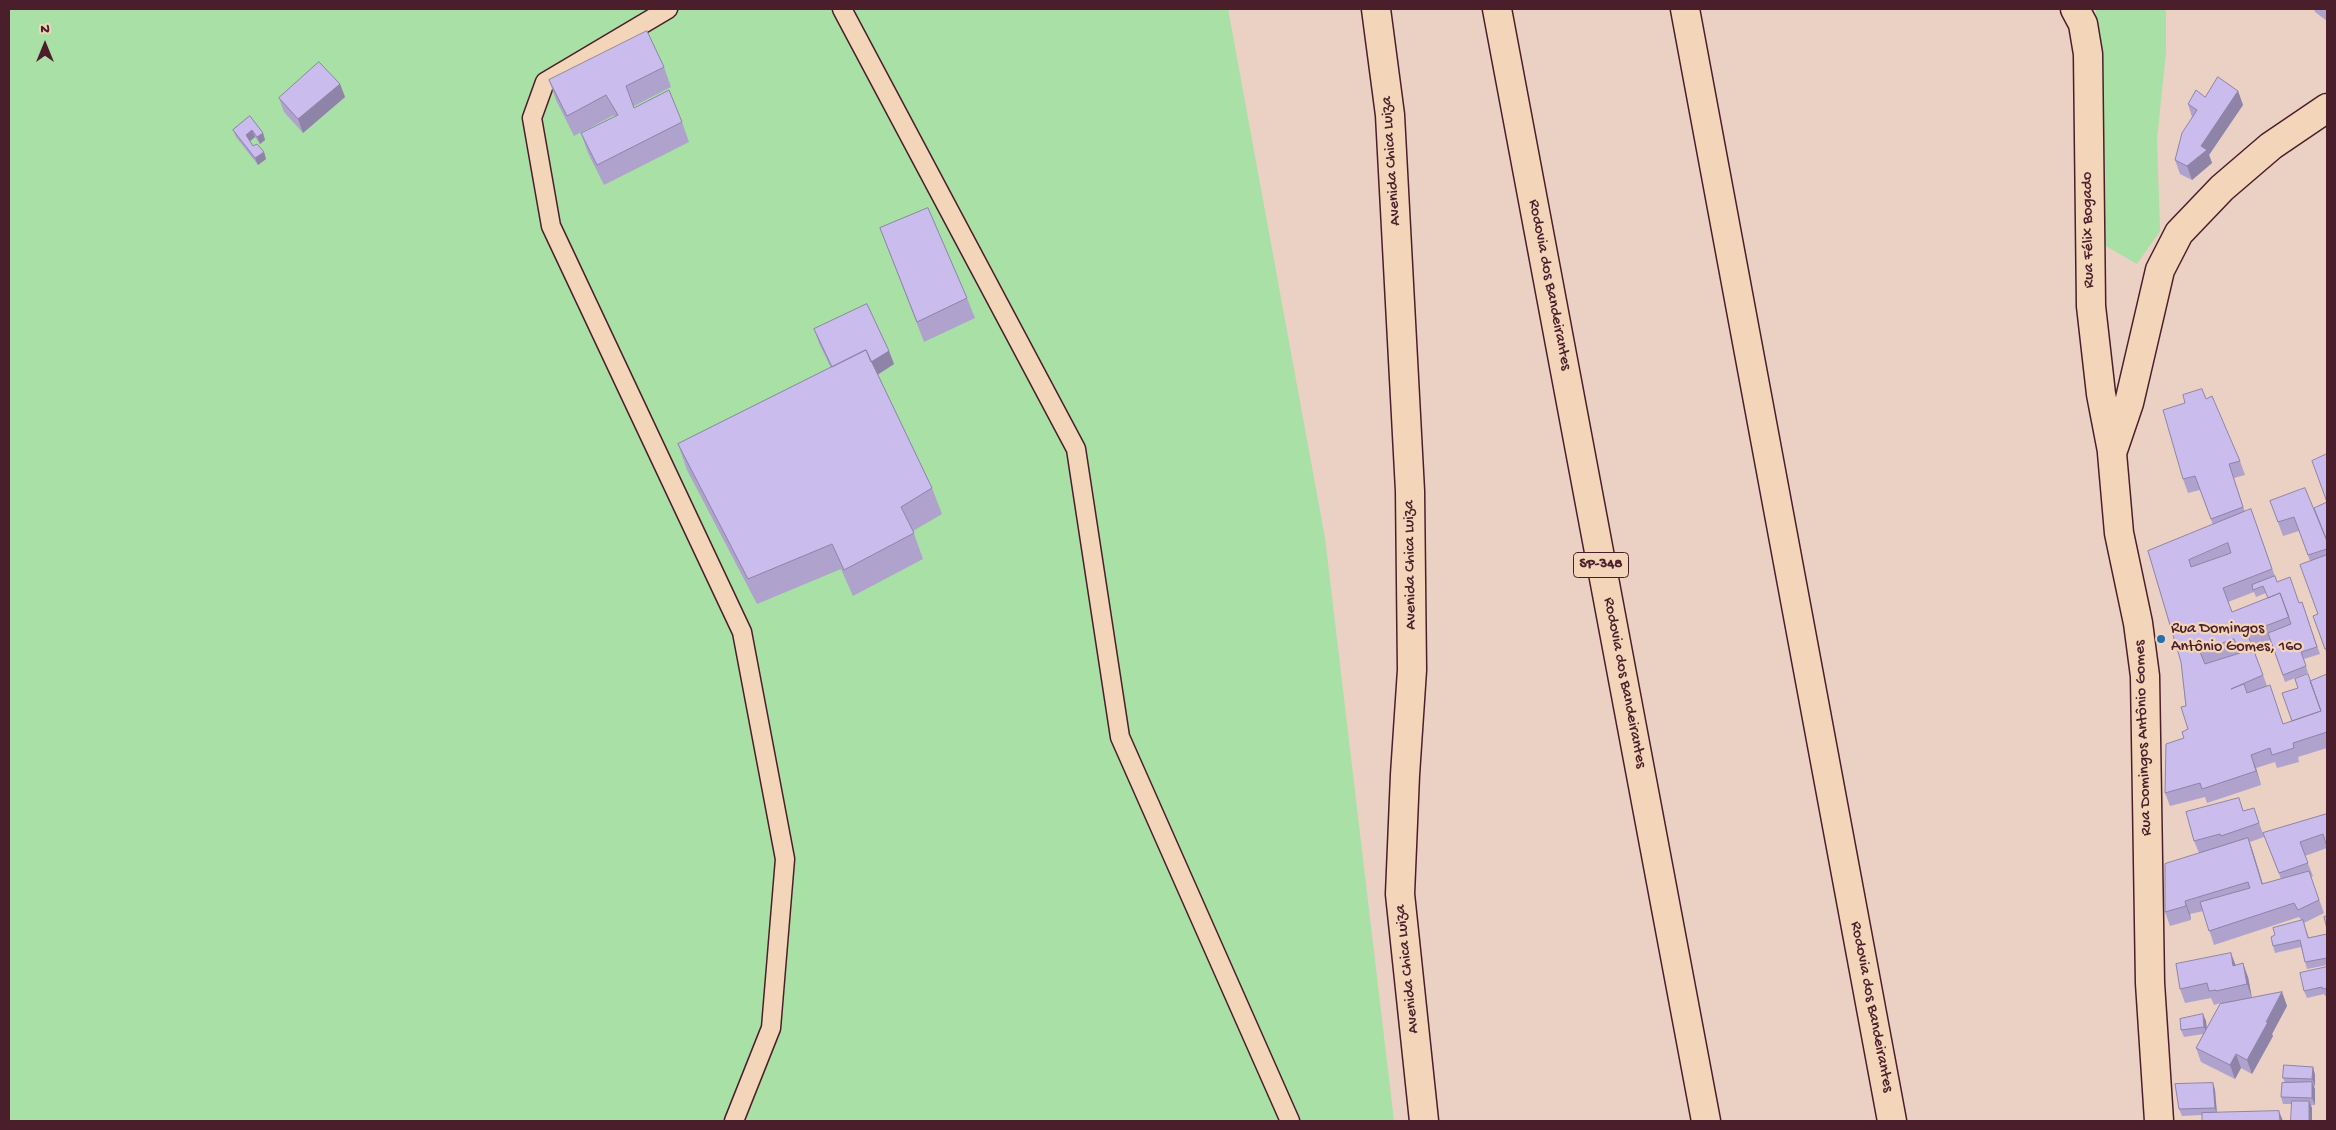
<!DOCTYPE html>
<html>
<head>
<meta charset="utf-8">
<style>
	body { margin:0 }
	#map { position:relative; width:2336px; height:1130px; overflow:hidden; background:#ebd0c4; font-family:"Gochi Hand",sans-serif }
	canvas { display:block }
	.frame { position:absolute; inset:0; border:10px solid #4a1f2b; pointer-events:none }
	.north { position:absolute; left:20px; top:20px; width:50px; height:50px; -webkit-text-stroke:4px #f3d5b9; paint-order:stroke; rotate:0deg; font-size:14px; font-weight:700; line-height:20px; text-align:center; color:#4a1f2b }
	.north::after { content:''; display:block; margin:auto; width:18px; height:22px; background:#4a1f2b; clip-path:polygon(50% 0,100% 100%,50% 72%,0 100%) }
</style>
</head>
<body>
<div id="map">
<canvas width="2336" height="1130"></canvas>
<div class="frame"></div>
<div class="north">N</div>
</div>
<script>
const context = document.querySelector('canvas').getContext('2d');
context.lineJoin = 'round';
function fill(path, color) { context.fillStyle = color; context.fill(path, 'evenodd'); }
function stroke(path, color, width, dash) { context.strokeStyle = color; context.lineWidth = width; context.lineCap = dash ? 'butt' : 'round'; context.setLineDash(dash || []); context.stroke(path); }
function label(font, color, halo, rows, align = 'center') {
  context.font = font + ' "Gochi Hand",sans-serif'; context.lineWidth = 4.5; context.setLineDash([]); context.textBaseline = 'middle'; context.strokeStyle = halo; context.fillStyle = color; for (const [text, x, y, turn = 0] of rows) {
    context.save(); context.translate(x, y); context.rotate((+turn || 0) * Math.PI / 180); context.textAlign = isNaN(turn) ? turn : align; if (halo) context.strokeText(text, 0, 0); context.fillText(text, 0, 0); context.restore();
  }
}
fill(new Path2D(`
	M9,9h1219l97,529 69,583h-1385z
	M2096,9h70v43l-9,87 3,92 -23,33 -33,-19 -13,-160z`), '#a8e0a5');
const lane = new Path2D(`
	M668,9l-123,73 -13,36 19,108 191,406 43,227 -14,169 -37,93
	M842,9l234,440 44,288 170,384`);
const street = new Path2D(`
	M2075,9l8,15 5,30 3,252 10,88 11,57
	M2159,1121l-9,-138 -5,-307 -7,-53 -19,-90 -7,-80 17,-50 31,-133 19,-37 43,-45 49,-42 56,-38`);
const secondary = new Path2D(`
	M1376,9l14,106 20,376 2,179 -7,105 -5,119 24,227`);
const highway = new Path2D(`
	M1497,9l209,1112
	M1685,9l207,1112`);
stroke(lane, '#4a1f2b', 21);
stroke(street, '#4a1f2b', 31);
stroke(secondary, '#4a1f2b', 31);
stroke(highway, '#4a1f2b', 31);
stroke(lane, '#f3d5b9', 18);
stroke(street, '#f3d5b9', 28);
stroke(secondary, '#f3d5b9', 28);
stroke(highway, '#f3d5b9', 28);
fill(new Path2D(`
	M2314,9h13v12l-12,-9z
	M664,67l7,20 -37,19v2l48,14 7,20 -85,43 -16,-32 -7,-20 34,-16 -1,-2 -40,21 -18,-36 -7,-20z
	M340,84l5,13 -42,36 -19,-21 -5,-14z
	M2238,91l5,14 -34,50 3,8 -20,17 -12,-6 -5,-14 17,-43 -4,-13 17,-7z
	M250,116l13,17 2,7 -5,4 -5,-7 -5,4 3,5 11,6 2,7 -8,6 -22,-28 -3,-7z
	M880,228l87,70 8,20 -51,24z
	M814,329l75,22 5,13 -16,11 54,113 10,26 -29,17 10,28 -70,37 -12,-27 -84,35 -70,-134 -9,-26 153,-76 -12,-25z
	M2206,399l34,62 5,14 -11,3 11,34 6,-3 26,73 22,21 3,-1 18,52 -16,5 4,14 -23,9 -15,-42 -17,7 14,39 16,38 9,-3 6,-33 13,-7 16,-7v74l-29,9 1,5 -22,6 -2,-6 -19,6 5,17 -54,18 -2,-6 -35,9 -5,-13 19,-55 4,-9 -7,-67 -33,-111 65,-26 -13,-35 -12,3 -5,-14zM2254,592l2,5 10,-4 2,5 -36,14 -4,-10z
	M2327,454v200l-14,-38 5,-2 -8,-53 -11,-30 -16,5 -13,-35 46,14 11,-13z
	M2254,808l10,29 -14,5 13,42 18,-5 -18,-46 64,-19v34l-22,8 8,20 -2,1 13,36 -20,10 5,15 18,-4v31l-20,4 -2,-7 -4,-15 -26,6 -2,-7 2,-11 27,-14 -3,-4 -85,28 -11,-34 -13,3 1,6 -21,6 -5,-14 34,-59 -5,-12 50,-30z
	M2235,965l13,12 4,21 30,-6 5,14 -15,28 1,2 -21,38 -11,-6 -6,11 -34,-17 -5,-14 7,-14 -19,3 -3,-7 22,-16 3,7 1,7 14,-25 -7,2 -3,-7 -26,5 -5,-14z
	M2327,967v29h-2l-1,-2 -17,4 -3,-7z
	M2313,1067l2,8v11h-1l1,3v16h-4l1,3v13l-20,-17h-9l-2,-7 4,-14 -2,-5z
	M2213,1083l2,7 2,23 -15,2 -20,1 -3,-7z`), '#afa2cd');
fill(new Path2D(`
	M340,84l5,13 -42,36 -5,-14z
	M2238,91l5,14 -34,50 3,8 -20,17 -5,-14z
	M252,130l3,7 -6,5 -3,-7z
	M263,133l2,7 -5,4 -3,-7z
	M264,152l2,7 -8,6 -3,-7z
	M889,351l5,13 -19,12 -5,-14z
	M2251,755l5,13 5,17 -5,-14z
	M2248,838l5,14 14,46 -5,-14z
	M2185,901l5,13 1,6 -5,-14z
	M2231,953l5,13h-3z
	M2243,963l5,14 4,21 -5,-14z
	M2282,992l5,14 -15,28 1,2 -21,38 -5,-14z
	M2203,1014l3,7 1,13 -3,-7z
	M2236,1054l5,14 -6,11 -5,-14z
	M2313,1067l2,8v11l-3,-7z
	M2312,1082l3,7v16l-3,-7z
	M2213,1083l2,7 2,25 -2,-7z
	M2309,1101l3,7v13h-3z
	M2279,1111l4,10h-3z`), '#8e84a7');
const building = new Path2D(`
	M647,31l17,36 -38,19 8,22 35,-18 13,32 -85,43 -16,-32 37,-18 -12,-20 -39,21 -18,-36z
	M319,62l21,22 -42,35 -19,-21z
	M2218,77l20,14 -37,55 6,4 -20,16 -12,-6 7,-27 15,-23 -9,-6 8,-14 9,7z
	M250,116l13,17 -6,4 -5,-7 -6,5 7,11 4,-2 7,8 -9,6 -22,-28z
	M928,208l39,90 -50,24 -37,-94z
	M867,304l22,47 -18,11 -5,-12 -34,17 -18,-38z
	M866,350l66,138 -31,19 13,26 -70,37 -12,-26 -84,35 -70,-135z
	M2202,389l4,10 6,-3 28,65 -11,3 14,43 -32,12 -16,-43 -12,3 -20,-69 22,-7 -2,-8z
	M2327,454v87l-13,-33 13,-6 -15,-41z
	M2305,488l22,53v8l-19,6 -14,-38 -16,5 -8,-21z
	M2251,509l21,60 -49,19 9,24 48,-19 9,24 -42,16 16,42 -32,14 13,-5 3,9 23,-8 13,39 38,-13 -11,-30 17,-7v58l-34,11 1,5 -22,7 -2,-7 -19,7 5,16 -54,18 -2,-6 -35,10 1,-49 18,-6 -2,-6 6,-3 -7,-22 5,-1 -5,-44 -33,-111zM2228,543l3,10 -40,14 -2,-7zM2234,639l6,14 -35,11 -5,-12z
	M2327,555v93l-2,1 -12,-33 5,-2 -18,-49z
	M2275,576l2,6 13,-5 9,26 3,-1 15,45 -16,5 5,14 -23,9 -15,-42 23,-9 -11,-31 -12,5 -5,-12 -10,4 -1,-5z
	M2308,674l13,37 -29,10 -10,-28 16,-5 -3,-9z
	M2239,798l4,13 11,-3 5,15 -38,13 -1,-2 -26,7 -8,-29z
	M2327,814v33l-4,-13 -23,8 8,21 -29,10 -16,-40z
	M2248,838l14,46 47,-13 10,29 -21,10 -4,-7 -85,28 -9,-29 50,-14 -2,-6 -63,19 1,5 -21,6v-48z
	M2327,916v13l-3,-12z
	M2303,920l5,18 19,-4v24l-22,4 -5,-22 -27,6 -2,-9 4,-2 -2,-7z
	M2231,953l2,13 10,-3 4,21 -31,7v-1l-7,1 -2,-8 -27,6 -4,-25z
	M2327,967v21l-4,1 -1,-2 -18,4 -4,-18z
	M2282,992l-16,30h2l-21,38 -11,-6 -6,11 -34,-17 24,-44z
	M2203,1014l1,13 -23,3 -1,-11z
	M2284,1065l29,2 -1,12 -29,-1z
	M2312,1082v16l-31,-1 1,-14z
	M2213,1083l2,25 -36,1 -4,-25z
	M2292,1101h17v20h-18z
	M2279,1111l1,10h-78v-8z`);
fill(building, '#cbbcee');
stroke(building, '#8e84a7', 1);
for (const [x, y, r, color] of [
	[2161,639,5,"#1f6fb2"]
]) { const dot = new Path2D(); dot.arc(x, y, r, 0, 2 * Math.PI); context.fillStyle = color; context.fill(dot); stroke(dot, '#f3d5b9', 2); }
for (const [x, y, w] of [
	[1601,565,55]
]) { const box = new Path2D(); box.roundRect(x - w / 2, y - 12.5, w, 25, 4); context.fillStyle = '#f3d5b9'; context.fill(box); stroke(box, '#4a1f2b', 1); }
label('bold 15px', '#4a1f2b', null, [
	["SP-348",1601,565]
]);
label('16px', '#4a1f2b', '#f3d5b9', [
	["Avenida Chica Luiza",1392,161,-94],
	["Rua Félix Bogado",2089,230,-91],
	["Rodovia dos Bandeirantes",1549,285,79],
	["Avenida Chica Luiza",1411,565,-91],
	["Rodovia dos Bandeirantes",1624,683,79],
	["Rua Domingos Antônio Gomes",2144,738,-92],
	["Avenida Chica Luiza",1408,969,-96],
	["Rodovia dos Bandeirantes",1871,1007,79]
]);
label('16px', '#4a1f2b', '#f3d5b9', [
	["Rua Domingos",2171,630],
	["Antônio Gomes, 160",2171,648]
], 'left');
</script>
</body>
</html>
